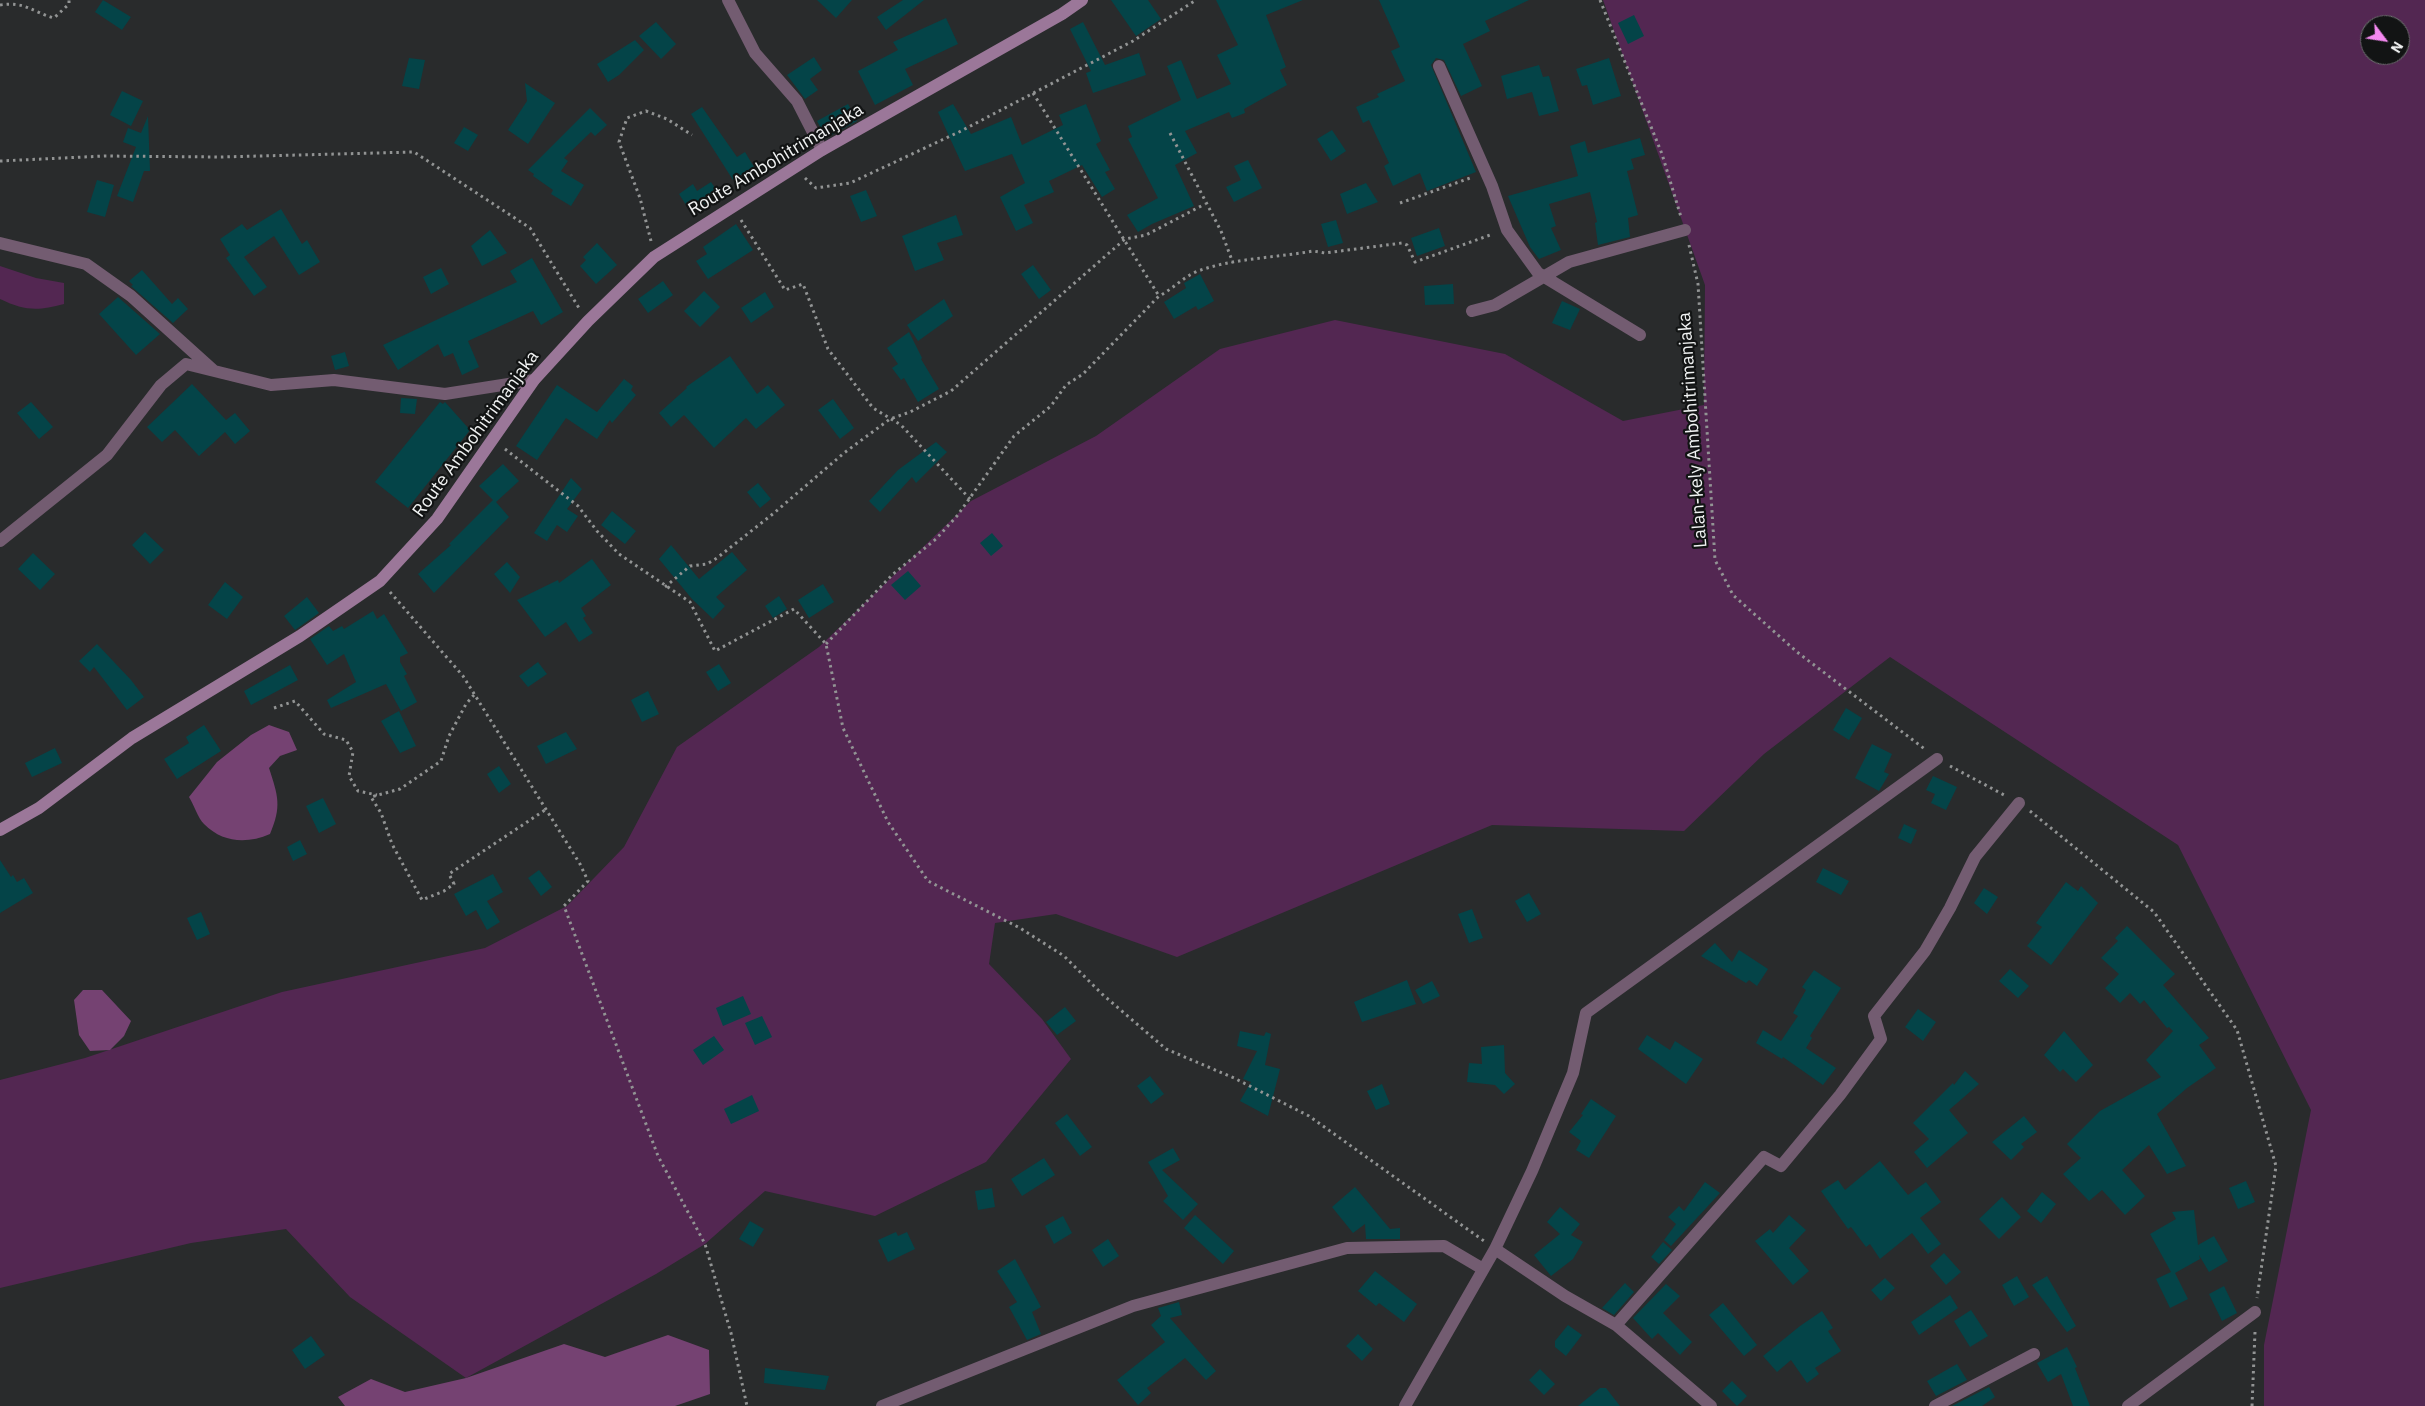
<!DOCTYPE html>
<html>
<head>
<meta charset="utf-8">
<style>
	body { margin:0 }
	#map { position:relative; width:2425px; height:1406px; overflow:hidden; background:#292b2c; font-family:"IBM Plex Sans",sans-serif }
	canvas { display:block }
	.north { position:absolute; left:2360px; top:15px; width:50px; height:50px; box-sizing:border-box; background:#121414; border:1px solid #6b6d6d; border-radius:50%; rotate:121deg; font-size:14px; font-weight:700; line-height:20px; text-align:center; color:#f0f2f2 }
	.north::after { content:''; display:block; margin:auto; width:18px; height:22px; background:#f489f0; clip-path:polygon(50% 0,100% 100%,50% 72%,0 100%) }
</style>
</head>
<body>
<div id="map">
<canvas width="2425" height="1406"></canvas>
<div class="north">N</div>
</div>
<script>
const context = document.querySelector('canvas').getContext('2d');
context.lineJoin = 'round';
function fill(path, color) { context.fillStyle = color; context.fill(path, 'evenodd'); }
function stroke(path, color, width, dash) { context.strokeStyle = color; context.lineWidth = width; context.lineCap = dash ? 'butt' : 'round'; context.setLineDash(dash || []); context.stroke(path); }
function label(font, color, halo, rows, align = 'center') {
  context.font = font + ' "IBM Plex Sans",sans-serif'; context.lineWidth = 4.5; context.setLineDash([]); context.textBaseline = 'middle'; context.strokeStyle = halo; context.fillStyle = color; for (const [text, x, y, turn = 0] of rows) {
    context.save(); context.translate(x, y); context.rotate((+turn || 0) * Math.PI / 180); context.textAlign = isNaN(turn) ? turn : align; if (halo) context.strokeText(text, 0, 0); context.fillText(text, 0, 0); context.restore();
  }
}
fill(new Path2D(`
	M1603,0h822v1406h-161v-61l47,-235 -133,-265 -288,-188 -126,97 -80,77 -192,-6 -315,132 -121,-43 -61,9 -6,41 53,55 29,40 -85,103 -111,54 -110,-25 -60,53 -49,30 -190,104 -116,-81 -64,-68 -95,14 -191,45v-208l85,-22 197,-66 203,-44 82,-42 57,-59 53,-100 142,-100 152,-146 125,-65 124,-87 115,-29 170,34 118,67 81,-16 1,-120zM2370,25h30v30h-30z
	M0,266l36,12 28,5v21c-26,7 -39,7 -64,-5z`), '#532752');
fill(new Path2D(`
	M269,725l20,7 8,18 -17,6 -11,12c9,28 13,38 1,66 -23,10 -47,9 -66,-10 -6,-6 -10,-19 -15,-27l28,-35 34,-27z
	M83,990h19l29,31 -7,15 -14,14 -20,1 -11,-16 -5,-35z
	M668,1335l41,15 1,44 -35,12h-330l-7,-9 33,-18 34,13 61,-14 98,-34 41,13z`), '#754272');
fill(new Path2D(`
	M103,0l28,17 -9,13 -27,-18z
	M817,0h35l-16,18z
	M903,0h21l-38,30 -9,-13z
	M1111,0h37l13,19 -25,17z
	M1216,0h87l-37,15 20,52 -6,3 7,15 -43,24 1,4 -13,5 -3,-6 -44,19 12,22 -22,12 19,41 -42,18 -14,8 -11,-17 31,-17 -30,-59 4,-2 -4,-11 53,-26 -14,-34 14,-6 16,39 34,-15 -14,-29 21,-10z
	M1379,0h150l-44,21 5,10 -27,13 19,42 -21,10 -17,-36 -8,-2 -5,7 45,107 -49,19 -7,-18 -27,13 -9,-20 5,-3 -20,-43 -6,3 -7,-16 23,-10 -2,-3 28,-13 -14,-30 9,-4z
	M1634,15l10,21 -16,8 -10,-21z
	M946,18l12,26 -53,25 8,16 -38,20 -17,-34 40,-21 -5,-8z
	M656,22l20,22 -15,15 -22,-23z
	M1083,22l22,43 34,-12 7,22 -53,18 -7,-20 5,-2 -21,-42z
	M635,40l9,10 -25,25 -11,7 -11,-18z
	M814,57l8,13 -12,9 8,11 -13,9 -18,-24z
	M409,58l16,2 -6,29 -17,-3z
	M1609,58l12,38 -28,9 -6,-20 -5,1 -6,-17z
	M1539,65l4,12 6,-1 10,35 -20,5 -7,-24 -25,7 -6,-23z
	M525,83l30,20 -27,41 -20,-14 19,-29z
	M122,91l21,10 -12,25 -21,-11z
	M848,104l9,17 -31,17 -9,-17z
	M953,104l18,30 40,-17 11,28 41,-20 -4,-10 27,-11 15,37 -5,3 14,26 -5,2 10,17 -13,8 -20,-32 -33,16 5,11 -30,13 9,18 -17,8 -16,-34 25,-14 -13,-29 -47,17 -27,-59z
	M702,107l35,50 8,-5 9,15 -21,13 -42,-66z
	M590,108l17,17 -12,11 -4,-4 -27,26 4,3 -7,10 23,14 -13,21 -20,-12 2,-4 -20,-14 1,-2 -6,-4z
	M148,116l2,55h-6l-11,31 -16,-6 19,-49 -13,-5 5,-14 13,5z
	M464,127l14,8 -10,16 -14,-8z
	M1332,130l14,21 -15,10 -14,-22z
	M1640,138l5,17 -14,4 3,10 -7,2 11,44 -10,3 2,19 -32,8 -3,-22 2,-1 -7,-30 -41,12 7,22 -5,2 10,22 -22,9 -9,-12 -22,-51 70,-20 -8,-30 15,-5 3,12z
	M1248,160l14,28 -28,14 -8,-15 15,-7 -7,-14z
	M97,180l17,5 -9,32 -18,-5z
	M711,182l8,12 -28,19 -12,-19 14,-10 4,7z
	M1366,183l12,19 -31,12 -7,-20z
	M866,190l11,26 -16,6 -11,-26z
	M281,209l21,35 5,-4 13,22 -21,13 -25,-39 -30,21 23,30 -13,9 -28,-38 4,-3 -10,-16 22,-15 5,6z
	M956,215l7,20 -26,8 7,17 -29,11 -13,-35z
	M1336,220l7,23 -15,4 -7,-23z
	M736,224l17,26 -45,29 -12,-18 11,-7 -4,-7z
	M1439,228l6,18 -28,10 -6,-18z
	M490,230l17,23 -25,13 -11,-20z
	M597,243l20,22 -21,19 -16,-18 6,-6 -3,-3z
	M532,258l31,54 -22,13 -8,-14 -65,30 11,26 -17,8 -9,-22 -9,4 -6,-13 -40,26 -15,-25 134,-63 -7,-11z
	M1033,265l18,25 -12,9 -18,-25z
	M441,268l8,16 -18,10 -8,-17z
	M142,270l30,34 6,-6 10,11 -15,14 -42,-37 2,-1 -4,-4z
	M1200,274l14,27 -16,9 -2,-4 -22,13 -10,-17 22,-14 -2,-5z
	M663,281l10,14 -25,18 -10,-14z
	M1453,284l1,20 -29,1 -1,-19z
	M704,291l16,16 -20,20 -16,-16z
	M765,292l9,15 -23,16 -10,-15z
	M118,297l42,37 -24,21 -37,-41z
	M944,299l9,17 -35,25 -11,-16z
	M1562,301l18,8 -10,21 -18,-7z
	M909,332l13,26 -1,1 18,30 -21,13 -14,-24 -3,2 -9,-12 6,-4 -11,-16z
	M345,352l4,14 -14,4 -4,-14z
	M730,356l27,38 11,-9 17,20 -29,24 -10,-11 -32,30 -30,-33 -13,12 -12,-14 28,-25 -1,-1z
	M624,379l9,7 -2,4 5,5 -24,28 -2,-3 -13,19 -31,-21 -29,42 -21,-14 41,-61 40,27z
	M192,384l34,36 9,-7 15,18 -15,13 -10,-12 -26,24 -24,-26 -13,12 -15,-15z
	M401,398l16,1 -2,15 -15,-1z
	M833,399l21,29 -14,11 -22,-29z
	M31,402l22,25 -14,12 -22,-26z
	M440,402l3,2 2,-2 25,28 -62,78 -33,-26z
	M936,442l11,10 -31,31 -4,-6 -32,35 -11,-11 29,-31z
	M503,464l16,17 -23,21 13,15 -75,76 -16,-19 33,-29 -2,-1 44,-44 -14,-14z
	M571,478l11,11 -15,20 11,7 -11,16 -10,-7 -10,16 -13,-8z
	M758,483l13,16 -11,9 -13,-16z
	M612,511l24,20 -11,13 -24,-19z
	M145,532l19,18 -14,14 -18,-19z
	M992,533l11,13 -12,10 -11,-13z
	M671,545l28,34 33,-27 15,18 -31,27 9,9 -12,13 -21,-20 -33,-40z
	M33,553l22,21 -15,16 -22,-21z
	M592,559l19,26 -30,23 5,8 -3,2 10,15 -14,9 -13,-20 -21,15 -28,-37 41,-20 1,3z
	M507,562l13,15 -10,16 -16,-19z
	M908,571l13,15 -16,14 -14,-15z
	M225,582l18,15 -16,22 -19,-14z
	M823,584l11,18 -25,16 -11,-18z
	M779,596l8,13 -14,9 -8,-12z
	M307,597l12,16 -24,17 -11,-14z
	M373,611l4,8 7,-5 24,39 -8,4v5l7,12 -3,2 13,26 -16,9 -15,-27 -55,24 -4,-8 29,-18 -12,-28 -17,11 -17,-26 19,-13 4,5 9,-5 2,3z
	M97,644l34,36 13,17 -17,13 -33,-43 -4,5 -11,-11z
	M538,662l9,12 -19,13 -9,-11z
	M719,664l12,19 -13,8 -12,-19z
	M290,665l8,15 -47,25 -7,-14z
	M648,691l11,23 -17,8 -11,-22z
	M1846,708l16,10 -13,22 -16,-10z
	M399,711l17,35 -16,7 -19,-32z
	M204,725l17,26 -44,28 -13,-20 25,-16 -3,-6z
	M566,732l11,17 -31,15 -9,-18z
	M1872,744l20,10 -8,18 5,2 -10,17 -24,-13z
	M55,748l7,15 -30,14 -7,-14z
	M499,766l12,18 -12,9 -12,-19z
	M1933,776l24,11 -11,23 -15,-7 4,-9 -9,-4z
	M323,798l13,26 -17,9 -13,-27z
	M1904,824l13,6 -6,14 -13,-6z
	M300,840l7,14 -14,7 -6,-14z
	M0,860l11,17 2,-2 4,7 7,-4 9,15 -33,20z
	M1823,868l26,13 -8,14 -25,-13z
	M539,870l13,17 -11,9 -13,-18z
	M493,874l10,18 -16,9 13,21 -13,8 -11,-20 -10,6 -12,-22z
	M2066,882l12,9 3,-5 17,17 -47,62 -24,-19 15,-19 -6,-4z
	M1984,888l14,9 -11,17 -13,-11z
	M1529,893l12,21 -14,8 -12,-21z
	M1472,909l11,29 -14,5 -11,-29z
	M201,912l9,22 -13,6 -10,-22z
	M2127,926l48,48 -12,11 46,53 -10,7 17,23 -29,20 -30,26 29,52 -19,8 -18,-29 -27,25 23,26 -20,19 -23,-25 -13,11 -26,-27 18,-16 -14,-14 33,-33 61,-34 -15,-17 27,-29 -4,-4 -2,1 -23,-28 -4,4 -10,-11 -10,10 -15,-15 14,-14 -18,-16 17,-17 -3,-3z
	M1715,943l17,19 7,-12 29,19 -11,17 -8,-6 -3,3 -45,-27z
	M2010,969l19,17 -11,12 -19,-17z
	M1814,970l27,18 -31,48 2,2 -6,10 30,20 -13,17 -40,-28 -1,2 -26,-16 7,-13 18,11 17,-25 -5,-3 13,-23 -4,-3z
	M1407,980l9,24 -54,18 -8,-20z
	M1432,981l8,15 -17,8 -8,-14z
	M743,996l8,18 -28,12 -7,-18z
	M1065,1007l11,14 -19,14 -11,-13z
	M1918,1009l18,13 -13,19 -18,-14z
	M762,1016l10,21 -17,8 -10,-22z
	M1240,1031l24,5 2,-4 5,2 -6,31 15,4 -12,47 -28,-15 11,-19 -8,-3 14,-28 -20,-5z
	M2064,1031l29,34 -17,17 -13,-13 -3,3 -16,-17z
	M1647,1035l23,15 5,-9 28,18 -17,25 -48,-35z
	M714,1036l10,14 -21,15 -10,-15z
	M1504,1045l1,28 10,11 -11,10 -9,-9 -28,-3 2,-19 13,1 -1,-17z
	M1965,1071l14,13 -30,26 19,23 -41,35 -13,-16 15,-13 -16,-16 40,-40 1,2z
	M1150,1076l14,18 -13,10 -14,-18z
	M1382,1084l8,20 -14,6 -9,-19z
	M752,1095l7,16 -28,13 -7,-15z
	M1591,1099l25,17 -27,42 -13,-8 5,-9 -12,-9 14,-17 -2,-1z
	M1067,1114l25,33 -12,9 -25,-33z
	M2024,1116l13,16 -16,12 3,3 -13,13 -19,-18z
	M1173,1148l7,12 -18,10 36,34 -15,16 -20,-19 5,-5 -20,-34z
	M1044,1158l11,17 -33,21 -11,-17z
	M1880,1161l28,34 18,-13 15,20 -21,16 21,26 -13,10 -16,-21 -32,26 -10,-15 -4,3 -15,-20 -3,2 -27,-38 17,-11 7,10z
	M2246,1181l9,21 -17,7 -9,-21z
	M1705,1182l15,11 -49,53 -7,-6 12,-16 -8,-7 11,-11 5,5z
	M1355,1187l35,42 10,-1v11h-34l-1,-15 -12,9 -21,-26z
	M992,1188l3,19 -17,3 -3,-19z
	M2042,1192l14,12 -15,19 -14,-12z
	M2002,1197l19,20 -22,22 -20,-20z
	M1560,1207l20,17 -9,11 12,7 -10,17 -22,17 -17,-21 26,-21 -13,-12z
	M2194,1210l4,35 16,-9 14,25 -19,11 -10,-17 1,4 -25,14 13,26 -18,9 -14,-29 15,-7 -21,-38 26,-15 -4,-7z
	M1195,1215l39,36 -11,13 -39,-36z
	M1789,1215l17,15 -17,18 20,23 -16,14 -38,-44 15,-12 3,4z
	M1063,1216l9,17 -18,11 -9,-18z
	M750,1221l14,8 -11,18 -14,-8z
	M896,1232l2,4 9,-4 8,17 -27,13 -10,-22z
	M1108,1239l11,17 -16,11 -11,-17z
	M1663,1242l9,8 -13,14 -8,-7z
	M1944,1253l17,19 -15,13 -16,-19z
	M1015,1259l26,48 -9,5 9,22 -14,6 -18,-33 8,-5 -20,-31z
	M1375,1271l42,33 -13,18 -25,-19 -3,3 -18,-15z
	M2017,1276l12,21 -15,9 -12,-21z
	M2047,1276l29,50 -9,6 -35,-47z
	M1885,1278l10,10 -14,13 -10,-11z
	M1625,1283l9,9 -20,23 -12,-7z
	M1666,1284l14,12 -17,17 29,29 -12,13 -22,-22 -6,6 -19,-21z
	M2224,1286l13,27 -15,8 -13,-27z
	M1950,1295l8,13 -39,27 -8,-13z
	M1179,1302l3,13 -12,3 46,53 -10,9 -21,-22 -38,30 4,5 -13,12 -21,-25 48,-38 -14,-17 10,-9 -3,-8z
	M1723,1303l34,42 -13,11 -35,-41z
	M1971,1310l17,26 -18,11 -16,-26z
	M1822,1311l11,17 -5,3 13,20 -26,17 4,6 -12,9 -16,-23 -14,12 -14,-16 37,-30z
	M1568,1325l14,10 -16,21 -11,-9v-6z
	M1358,1334l15,15 -11,12 -16,-15z
	M311,1336l14,19 -20,14 -13,-19z
	M2067,1347l10,20 -2,1 15,38h-17l-12,-32 -13,8 -11,-19z
	M1957,1364l10,16 -31,16 -9,-15z
	M765,1368l64,8 -4,14 -61,-7z
	M1540,1369l15,15 -11,11 -15,-15z
	M1732,1381l15,15 -10,10 -15,-15z
	M1989,1387l6,10 -13,9h-30z
	M1600,1388h6l14,18h-42z`), '#044448');
stroke(new Path2D(`
	M1600,0l62,154 19,63
	M0,5c25,-4 32,7 54,13l15,-14v-4
	M1033,93l126,203
	M1170,133l51,98 12,32
	M0,161l104,-5 116,1 194,-5 116,76 49,80
	M805,178l11,10 34,-5 109,-51 174,-91 63,-41
	M1400,203l73,-26
	M741,220l44,70 18,-6 25,65 45,59 28,17 69,74
	M651,241l-11,-43 -21,-56 8,-24 19,-7 21,8 25,16
	M1689,245l9,39 17,276 18,35 64,57 129,98
	M505,449l73,57 19,25 22,23 71,48 25,49 79,-42 32,35 17,84 45,94 40,59 92,47 44,28 38,38 64,55 68,29 75,38 175,125
	M665,587l25,-21 17,-2 10,-6 57,-45 70,-60 46,-34 20,-7 41,-21 174,-152 21,-4 59,-31
	M390,592l73,84 117,188 8,17 -24,25 94,250 47,88 26,89 16,73
	M826,644l66,-69 44,-36 21,-23 57,-80 37,-30 15,-21 17,-11 76,-78c14,-7 24,-19 39,-25 36,-13 77,-13 115,-20l12,2 77,-10 5,2 8,17 78,-28
	M474,695l-8,9 -17,32 -8,25 -41,28 -29,8 10,16 11,31 30,56 22,-9 10,-7 -5,-10 96,-64
	M274,708l21,-7 29,33 22,6 7,12 -4,24 9,15 19,4
	M1950,766l56,30
	M2030,811l124,101 83,118 39,136 -19,132
	M2252,1406l3,-74`), '#929494', 3, [2.5, 4]);
stroke(new Path2D(`
	M728,0l27,53 42,48 25,49
	M1439,66l53,120 15,44 31,43 102,62
	M0,243l86,21 45,32 82,74
	M1472,311l23,-6 74,-43 116,-32
	M0,541l107,-86 54,-70 25,-21 85,21 63,-5 111,14 89,-14
	M1495,1249l70,47 51,29 95,81
	M1616,1325l148,-168 17,9 59,-71 41,-56 -7,-23 51,-65 25,-43 25,-51 44,-54
	M882,1406l251,-100 214,-58 97,-2 39,23
	M1405,1406l90,-157 37,-78 41,-98 13,-60 351,-254
	M1935,1406l99,-52
	M2128,1406l127,-94`), '#735c71', 12);
stroke(new Path2D(`
	M0,830l39,-22 93,-70 168,-102 80,-55 57,-62 97,-139 54,-59 66,-64 168,-107 240,-136 20,-14`), '#9b7799', 12);
label('18px', '#f0f2f2', '#121414', [
	["Route Ambohitrimanjaka",776,160,-31],
	["Lalan-kely Ambohitrimanjaka",1693,430,-94],
	["Route Ambohitrimanjaka",476,434,-54]
]);
</script>
</body>
</html>
